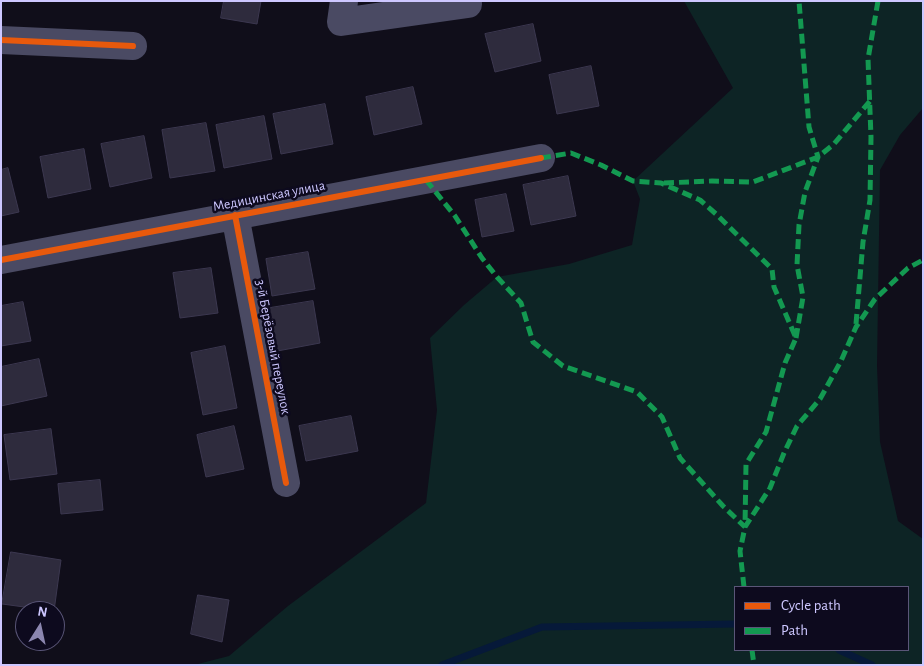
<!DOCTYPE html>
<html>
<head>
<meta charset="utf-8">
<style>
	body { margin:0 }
	#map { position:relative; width:924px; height:666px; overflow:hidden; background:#100e1a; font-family:"Alegreya Sans",sans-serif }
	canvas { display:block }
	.frame { position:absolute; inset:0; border:2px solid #cdc7ff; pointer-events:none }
	.legend { position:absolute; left:734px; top:586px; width:175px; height:65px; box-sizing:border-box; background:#0d0a1e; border:1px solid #5a5678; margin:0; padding:6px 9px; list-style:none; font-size:15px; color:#cdc7ff }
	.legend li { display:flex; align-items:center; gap:10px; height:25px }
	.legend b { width:25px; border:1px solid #5a5678 }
	.north { position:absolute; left:15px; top:601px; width:50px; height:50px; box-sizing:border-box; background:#0d0a1e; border:1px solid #5a5678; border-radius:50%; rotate:10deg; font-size:14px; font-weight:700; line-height:20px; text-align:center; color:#cdc7ff }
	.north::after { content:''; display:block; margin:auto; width:18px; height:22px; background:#8b86af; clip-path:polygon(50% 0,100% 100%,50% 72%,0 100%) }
</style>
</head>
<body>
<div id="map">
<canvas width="924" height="666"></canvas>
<div class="frame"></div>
<ul class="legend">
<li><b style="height:6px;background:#e8590c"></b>Cycle path</li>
<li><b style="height:6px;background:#139951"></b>Path</li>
</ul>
<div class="north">N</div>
</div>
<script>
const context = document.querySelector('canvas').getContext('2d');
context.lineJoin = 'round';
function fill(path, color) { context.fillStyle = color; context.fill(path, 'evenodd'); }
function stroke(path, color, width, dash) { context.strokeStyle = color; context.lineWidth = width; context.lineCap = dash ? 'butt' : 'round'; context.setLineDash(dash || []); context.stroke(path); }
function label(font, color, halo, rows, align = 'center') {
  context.font = font + ' "Alegreya Sans",sans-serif'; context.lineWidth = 5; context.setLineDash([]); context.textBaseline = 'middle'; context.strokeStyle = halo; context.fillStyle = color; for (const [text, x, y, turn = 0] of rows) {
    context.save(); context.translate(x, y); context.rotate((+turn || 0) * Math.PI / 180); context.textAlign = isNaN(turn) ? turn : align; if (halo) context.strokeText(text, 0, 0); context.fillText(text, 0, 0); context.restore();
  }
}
fill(new Path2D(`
	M684,1h239v107l-23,27 -20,35 -3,196 3,76 18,79 25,18v126h-729l35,-9 59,-50 138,-103 11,-93 -7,-72 34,-33 33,-28 72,-13 63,-19 8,-46 -7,-18 100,-93zM735,587h173v63h-173z`), '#0d2425');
stroke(new Path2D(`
	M839,650l33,15
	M442,665l100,-38 193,-3`), '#061939', 7);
const building = new Path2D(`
	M224,1h37l-4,23 -36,-6z
	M533,24l8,37 -46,11 -10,-38z
	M591,66l8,40 -42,8 -8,-39z
	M413,87l9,37 -48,11 -8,-38z
	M325,104l8,40 -52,10 -8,-40z
	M264,116l8,43 -48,9 -8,-43z
	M206,123l9,48 -45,7 -8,-48z
	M144,136l8,42 -42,9 -9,-43z
	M84,149l7,40 -43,9 -8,-41z
	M8,168l11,44 -18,4v-46z
	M568,176l8,40 -45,9 -8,-40z
	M506,194l8,37 -32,6 -7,-37z
	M308,252l7,37 -43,7 -6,-37z
	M211,268l7,45 -38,5 -7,-45z
	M313,301l7,42 -48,9 -8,-43z
	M23,302l8,39 -30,5v-40z
	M225,346l12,62 -34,7 -12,-62z
	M39,359l8,37 -46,10v-39z
	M351,416l7,35 -52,10 -7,-35z
	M234,426l10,43 -38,8 -9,-42z
	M51,429l6,45 -47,6 -6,-45z
	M100,480l3,30 -42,4 -3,-30z
	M11,552l50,8 -7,51 -52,-7z
	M198,595l31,5 -7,42 -31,-8z`);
fill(building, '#2e2b3d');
stroke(building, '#3c3850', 1);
stroke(new Path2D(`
	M344,1l-3,21 127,-18
	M1,40l132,6
	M235,215l51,268
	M1,260l540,-102`), '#4a4a63', 28);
stroke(new Path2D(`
	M541,158l30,-5 30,12 32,16 28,2 39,17 16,14 56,55 2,18 22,51 -11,25 -19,69 -20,32 -1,63
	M426,180l29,36 27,42 15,19 24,26 12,39 30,24 74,26 25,25 18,41 43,48 22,21
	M664,183l48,-2 41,1 65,-25 16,-13 36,-43
	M856,324l7,-82 7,-42 1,-63 -3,-78 10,-58
	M796,338l7,-41 -6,-32 2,-40 6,-33 13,-35 -9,-30 -10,-126
	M744,587l-4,-36 5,-24 25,-39 14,-35 13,-27 23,-27 21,-38 15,-34 19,-28 33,-31 15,-8
	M752,650l2,15`), '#139951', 5, [10, 5]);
stroke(new Path2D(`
	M1,40l132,6
	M235,215l51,268
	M1,260l540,-102`), '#e8590c', 6);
label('14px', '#cdc7ff', '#0d0a1e', [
	["Медицинская улица",269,196,-11],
	["3-й Берёзовый переулок",273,347,79]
]);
</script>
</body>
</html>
